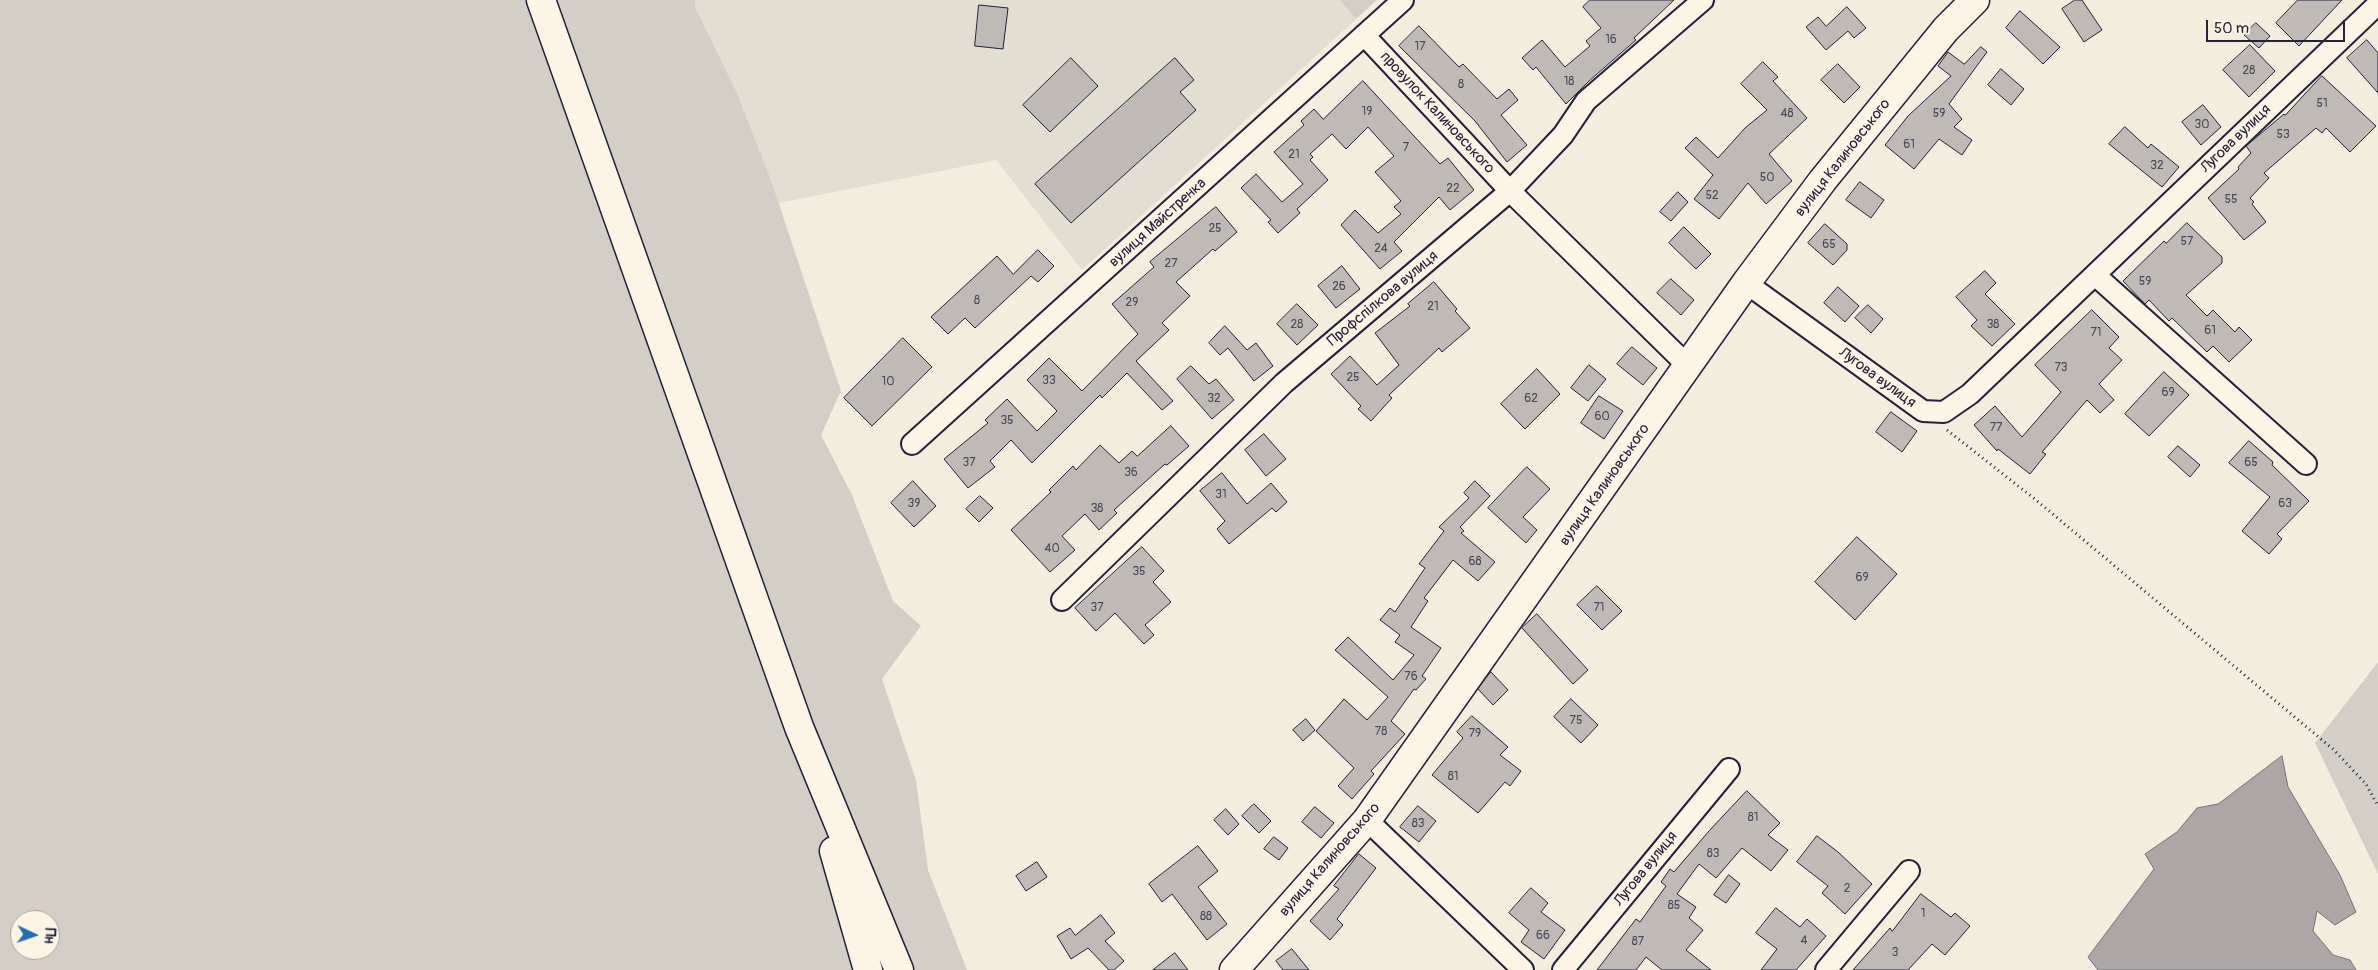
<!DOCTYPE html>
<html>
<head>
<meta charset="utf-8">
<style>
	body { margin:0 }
	#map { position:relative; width:2378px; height:970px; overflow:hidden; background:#f3edde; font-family:Pangolin,sans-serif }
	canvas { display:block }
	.north { position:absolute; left:10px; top:910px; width:50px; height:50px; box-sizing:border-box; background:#fcf5e5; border:1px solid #a5a1a1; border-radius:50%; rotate:93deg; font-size:14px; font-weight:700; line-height:20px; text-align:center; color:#22223b }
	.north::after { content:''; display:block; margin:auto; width:18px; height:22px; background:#1f6fb2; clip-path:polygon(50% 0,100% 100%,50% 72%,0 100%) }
	.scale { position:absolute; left:2206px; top:20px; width:139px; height:22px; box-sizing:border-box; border:2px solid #22223b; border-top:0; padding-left:6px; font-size:15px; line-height:18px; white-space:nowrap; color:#22223b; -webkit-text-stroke:4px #fcf5e5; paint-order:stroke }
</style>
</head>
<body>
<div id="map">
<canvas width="2378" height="970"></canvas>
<div class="north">Пн</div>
<div class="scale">50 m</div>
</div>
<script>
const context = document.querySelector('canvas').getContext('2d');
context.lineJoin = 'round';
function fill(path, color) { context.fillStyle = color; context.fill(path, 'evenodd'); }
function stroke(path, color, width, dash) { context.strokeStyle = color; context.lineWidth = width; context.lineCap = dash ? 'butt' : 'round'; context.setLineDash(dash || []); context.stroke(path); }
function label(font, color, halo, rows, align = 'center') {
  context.font = font + ' Pangolin,sans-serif'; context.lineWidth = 4; context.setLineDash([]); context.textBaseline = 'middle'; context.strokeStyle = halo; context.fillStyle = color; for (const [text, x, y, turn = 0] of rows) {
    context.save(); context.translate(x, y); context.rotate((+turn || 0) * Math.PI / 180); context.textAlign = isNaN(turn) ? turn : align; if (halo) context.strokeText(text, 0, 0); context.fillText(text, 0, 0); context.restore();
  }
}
fill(new Path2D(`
	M695,0h645l16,19 -274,251 -86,-110 -217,43 -42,-110 -41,-84z`), '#e3ded2');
fill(new Path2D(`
	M0,0h695l1,9 41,84 35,90 69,208 -20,44 31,60 41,106 28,25 -39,53 34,101 12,90 39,100h-967zM20,920h30v30h-30z
	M1340,0h37l-21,19z
	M2378,662v212l-63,-131z`), '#d4cfc6');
const water = new Path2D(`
	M2282,756l6,31 52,88 16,37 -21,13 -18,-14 -4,20 20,24 17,5 6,10h-258l-10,-13 66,-88 -9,-15 32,-22 20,-24 21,-4z`);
fill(water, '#aca7a6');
stroke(water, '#75727b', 1);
const building = new Path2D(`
	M1590,0h84l-40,38 2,2 -47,41 -23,23 -30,-37 -3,3 -11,-12 20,-18 23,27 25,-21 -4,-5 15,-13 -18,-21z
	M2075,0h7l20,30 -18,12 -22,-33z
	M2298,0h44l-43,46 -23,-23z
	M979,5l29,3 -5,41 -28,-3z
	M1847,7l19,21 -12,10 -6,-7 -22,19 -20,-23 12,-10 8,9z
	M2020,11l40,36 -17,17 -37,-36z
	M2256,23l14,13 -11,12 -15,-13z
	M1419,26l40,41 4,-3 34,35 12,-10 9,11 -17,15 26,30 -20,17 -32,-41 -76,-75z
	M2367,40l11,13v40l-31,-35z
	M2250,45l25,26 -26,26 -26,-27z
	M1981,47l6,5 -38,52 13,15 -8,8 18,13 -10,15 -23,-16 -25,30 -29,-24 23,-29 43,-40 -13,-10 10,-14 16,12z
	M1071,58l27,28 -48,46 -27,-27z
	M1175,58l19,22 -14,12 16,18 -125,113 -36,-39z
	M1763,62l15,15 -5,4 34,37 -38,36 23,27 -26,23 -18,-21 -29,36 -25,-20 19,-24 -28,-27 11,-11 22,21 27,-30 22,-18 -26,-26z
	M1838,64l22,23 -16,16 -23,-23z
	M2001,69l23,20 -13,16 -23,-20z
	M2322,76l54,50 -26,26 -24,-24 -4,5 -6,-5 -52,45 5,5 -19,20 4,4 -2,2 14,18 -22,18 -36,-42 31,-29 -1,-2 13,-14 -5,-7 38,-32 1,1z
	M1363,81l77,83 8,-6 26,32 -24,20 -11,-13 -45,45 8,9 -22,18 -39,-44 14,-15 23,23 23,-19 -7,-7 7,-6 -26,-29 19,-16 -26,-29 -22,22 -14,-15 -22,20 3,3 -3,3 18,20 -31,29 3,4 -22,20 -10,-11 3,-2 -30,-32 15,-14 26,28 21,-18 -29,-32 30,-27 -3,-4 13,-12 9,10z
	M2203,105l18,22 -20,18 -19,-23z
	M2125,127l23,21 3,-4 28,23 -17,20 -53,-43z
	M1860,182l24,18 -13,18 -25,-18z
	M1678,192l10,10 -17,19 -11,-9z
	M1216,207l21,25 -22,19 -2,-2 -37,33 14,14 -28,27 7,7 -33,31 37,40 -11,9 -35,-37 -25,25 -2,-3 -68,68 -21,-23 -21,21 5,6 -27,21 -24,-29 44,-36 -3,-3 22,-21 30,32 20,-20 -30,-31 22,-22 33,33 56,-57 -26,-30 42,-37 -4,-5z
	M2187,223l35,34v6l-36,32 21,21 6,-6 22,22 4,-5 13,13 -23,22 -16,-16 -6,6 -35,-34 -3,3 -20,-21 -4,4 -22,-23 41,-40 2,2z
	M1825,224l22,20v6l-14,15 -25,-22z
	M1684,227l27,27 -15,15 -27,-26z
	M1038,250l16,16 -16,16 -7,-6 -56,52 -10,-10 -17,16 -17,-17 66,-61 16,18z
	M1342,266l18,23 -24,19 -18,-22z
	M1985,271l11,12 -11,11 30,30 -23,22 -21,-20 6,-6 -21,-23z
	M1671,279l23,21 -13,15 -24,-22z
	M1434,282l23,27 -2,2 15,17 -28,24 -3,-4 -50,47 3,3 -21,23 -13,-12 3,-3 -30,-32 19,-18 27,29 22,-20 -24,-32 35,-27 -2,-2z
	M1838,287l21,19 -14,16 -21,-19z
	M1297,304l21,21 -21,20 -20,-21z
	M1868,305l15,14 -12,14 -16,-15z
	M2092,310l27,27 -10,11 13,12 -23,24 15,16 -14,13 -13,-13 -45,52 4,2 -16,20 -32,-25 -1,2 -23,-26 21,-19 27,31 39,-45 -26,-27z
	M1225,326l22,24 9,-7 17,23 -19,15 -26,-33 -8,7 -11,-12z
	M903,338l29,29 -60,59 -28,-28z
	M1632,347l25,21 -14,17 -26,-21z
	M1589,365l17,14 -18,22 -17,-13z
	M1191,366l18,18 7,-5 18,21 -22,19 -35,-40z
	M1537,369l23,25 -35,35 -24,-25z
	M2164,372l25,23 -40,41 -24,-22z
	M1599,396l24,15 -19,28 -23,-16z
	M1891,412l26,19 -15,21 -26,-20z
	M1171,426l18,20 -22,19 -2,-1 -51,46 3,3 -18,17 -14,-16 -23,22 13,14 -25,22 -39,-42 40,-38 -2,-2 24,-24 3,4 24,-25 19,18 13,-12 5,5z
	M1264,434l22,25 -20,17 -21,-26z
	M2249,441l24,21 -1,3 37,36 -32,33 5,5 -13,15 -27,-23 28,-34 -41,-34z
	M2178,446l22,19 -10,12 -22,-20z
	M1527,467l23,22 -27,28 14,13 -11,13 -38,-35z
	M1222,473l25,31 24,-21 16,19 -11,10 -4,-4 -43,36 -12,-15 8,-8 -25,-30z
	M913,481l23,25 -22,21 -23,-24z
	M1475,481l15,15 -30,31 4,4 -3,2 34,29 -17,19 -25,-21 -29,38 4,3 -17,26 30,21 -19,28 4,3 -10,11 -2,-1 -23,32 14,13 -34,37 3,3 -22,25 -14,-13 16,-18 -38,-37 28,-32 23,21 21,-23 -53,-47 13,-13 45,43 21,-25 -19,-13 5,-7 -20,-15 10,-12 5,4 30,-44 -6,-4 25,-33 -5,-4 30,-29 -5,-5z
	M980,496l13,12 -14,14 -13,-13z
	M1857,537l40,37 -42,46 -40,-38z
	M1142,547l22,24 -11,11 18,20 -26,23 9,10 -10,9 -29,-31 -19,18 -21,-23z
	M1597,586l25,25 -20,19 -25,-25z
	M1537,614l51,56 -15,14 -51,-56z
	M1491,672l17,18 -15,15 -15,-16z
	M1571,699l27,26 -17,18 -27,-26z
	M1472,716l36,31 -8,8 21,16 -11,15 -5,-4 -27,31 -46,-38 31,-37 -6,-6z
	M1306,719l9,11 -12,11 -10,-11z
	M1747,791l33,32 -12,12 20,15 -17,21 -29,-23 -26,30 -17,-14 -22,30 19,13 -7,11 14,12 -17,20 25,20h-49l-16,-13 -10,13h-39l39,-51 4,3 26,-36 -5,-4 9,-13 4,3 35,-41z
	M1254,804l17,17 -12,12 -17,-17z
	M1418,806l18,15 -17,21 -19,-15z
	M1315,807l19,16 -13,15 -19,-16z
	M1226,809l13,15 -11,11 -14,-15z
	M1817,836l21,16 34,32 -27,30 -23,-21 6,-7 -31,-24z
	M1274,837l14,11 -9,12 -15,-11z
	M1198,846l20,25 -20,16 29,37 -20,16 -35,-46 -10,8 -13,-18z
	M1359,854l17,14 -39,51 6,6 -13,15 -20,-19 29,-32 -5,-3z
	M1037,862l10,15 -21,14 -10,-15z
	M1729,875l11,9 -14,19 -12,-8z
	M1531,888l17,15 -7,9 24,18 -21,29 -23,-17 8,-12 -20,-17z
	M1921,894l30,23 4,-4 15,13 -25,29 -13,-11 -24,26h-55l37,-42 2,3z
	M1776,908l24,19 7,-8 19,17 -30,34h-35l16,-21 -21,-16z
	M1101,915l14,18 -10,8 19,20 -10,9h-5l-21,-22 -17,11 -14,-23 13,-8 5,7z
	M1292,949l17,21h-26l-7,-9z
	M1175,953l13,17h-35z`);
fill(building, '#bfbab6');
stroke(building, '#22223b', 1);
const minor = new Path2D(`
	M1364,35l146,156 179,176
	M2095,275l211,189
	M1746,283l177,128 21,1 26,-18 408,-390
	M912,444l491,-444
	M1062,600l222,-217 226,-192 53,-56 23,-34 117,-101
	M1367,820l156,150
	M1563,970l166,-201
	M1826,970l83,-99`);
const secondary = new Path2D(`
	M1234,970l133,-150 379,-537 77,-103 123,-151 29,-29`);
const trunk = new Path2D(`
	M541,0l258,727 100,243
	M834,851l34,119`);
stroke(minor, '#22223b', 24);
stroke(secondary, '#22223b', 31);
stroke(trunk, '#22223b', 31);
stroke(new Path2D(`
	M1947,430l89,70 298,250 32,34 12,22`), '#22223b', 3, [1, 4]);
stroke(minor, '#fcf5e5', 20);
stroke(secondary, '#fcf5e5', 28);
stroke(trunk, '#fcf5e5', 28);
label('12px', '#49485a', null, [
	["16",1611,40],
	["17",1420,47],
	["28",2249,71],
	["18",1569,82],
	["8",1461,85],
	["51",2322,104],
	["19",1367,112],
	["48",1787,114],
	["59",1939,114],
	["30",2202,125],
	["53",2283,135],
	["61",1909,145],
	["7",1406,148],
	["21",1294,155],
	["32",2157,166],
	["50",1767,178],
	["22",1453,189],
	["52",1712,196],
	["55",2231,200],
	["25",1215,229],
	["57",2187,242],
	["65",1829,245],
	["24",1381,249],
	["27",1171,264],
	["59",2145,282],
	["26",1339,287],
	["8",977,301],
	["29",1132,303],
	["21",1433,307],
	["28",1297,325],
	["38",1993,325],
	["61",2210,331],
	["71",2096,333],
	["73",2061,368],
	["25",1353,378],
	["33",1049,381],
	["10",888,382],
	["69",2168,393],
	["32",1214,399],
	["62",1531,399],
	["60",1602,417],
	["35",1007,421],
	["77",1996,428],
	["37",969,463],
	["65",2251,463],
	["36",1131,473],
	["31",1221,495],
	["39",914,504],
	["63",2285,504],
	["38",1097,509],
	["40",1052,549],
	["68",1475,562],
	["35",1139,572],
	["69",1862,578],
	["37",1097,608],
	["71",1599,608],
	["76",1411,677],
	["75",1576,721],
	["78",1381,732],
	["79",1475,734],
	["81",1453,777],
	["81",1753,818],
	["83",1418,824],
	["83",1713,854],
	["2",1847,889],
	["85",1674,906],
	["1",1923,914],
	["88",1206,917],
	["66",1543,936],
	["4",1804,941],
	["87",1638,942],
	["3",1895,953]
]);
label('15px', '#22223b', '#fcf5e5', [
	["провулок Калиновського",1437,113,47],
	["Лугова вулиця",2236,139,-44],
	["вулиця Калиновського",1843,158,-52],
	["вулиця Майстренка",1158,223,-42],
	["Профспілкова вулиця",1383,299,-40],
	["Лугова вулиця",1877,378,36],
	["вулиця Калиновського",1605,485,-55],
	["вулиця Калиновського",1330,860,-49],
	["Лугова вулиця",1646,869,-51]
]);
</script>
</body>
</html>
